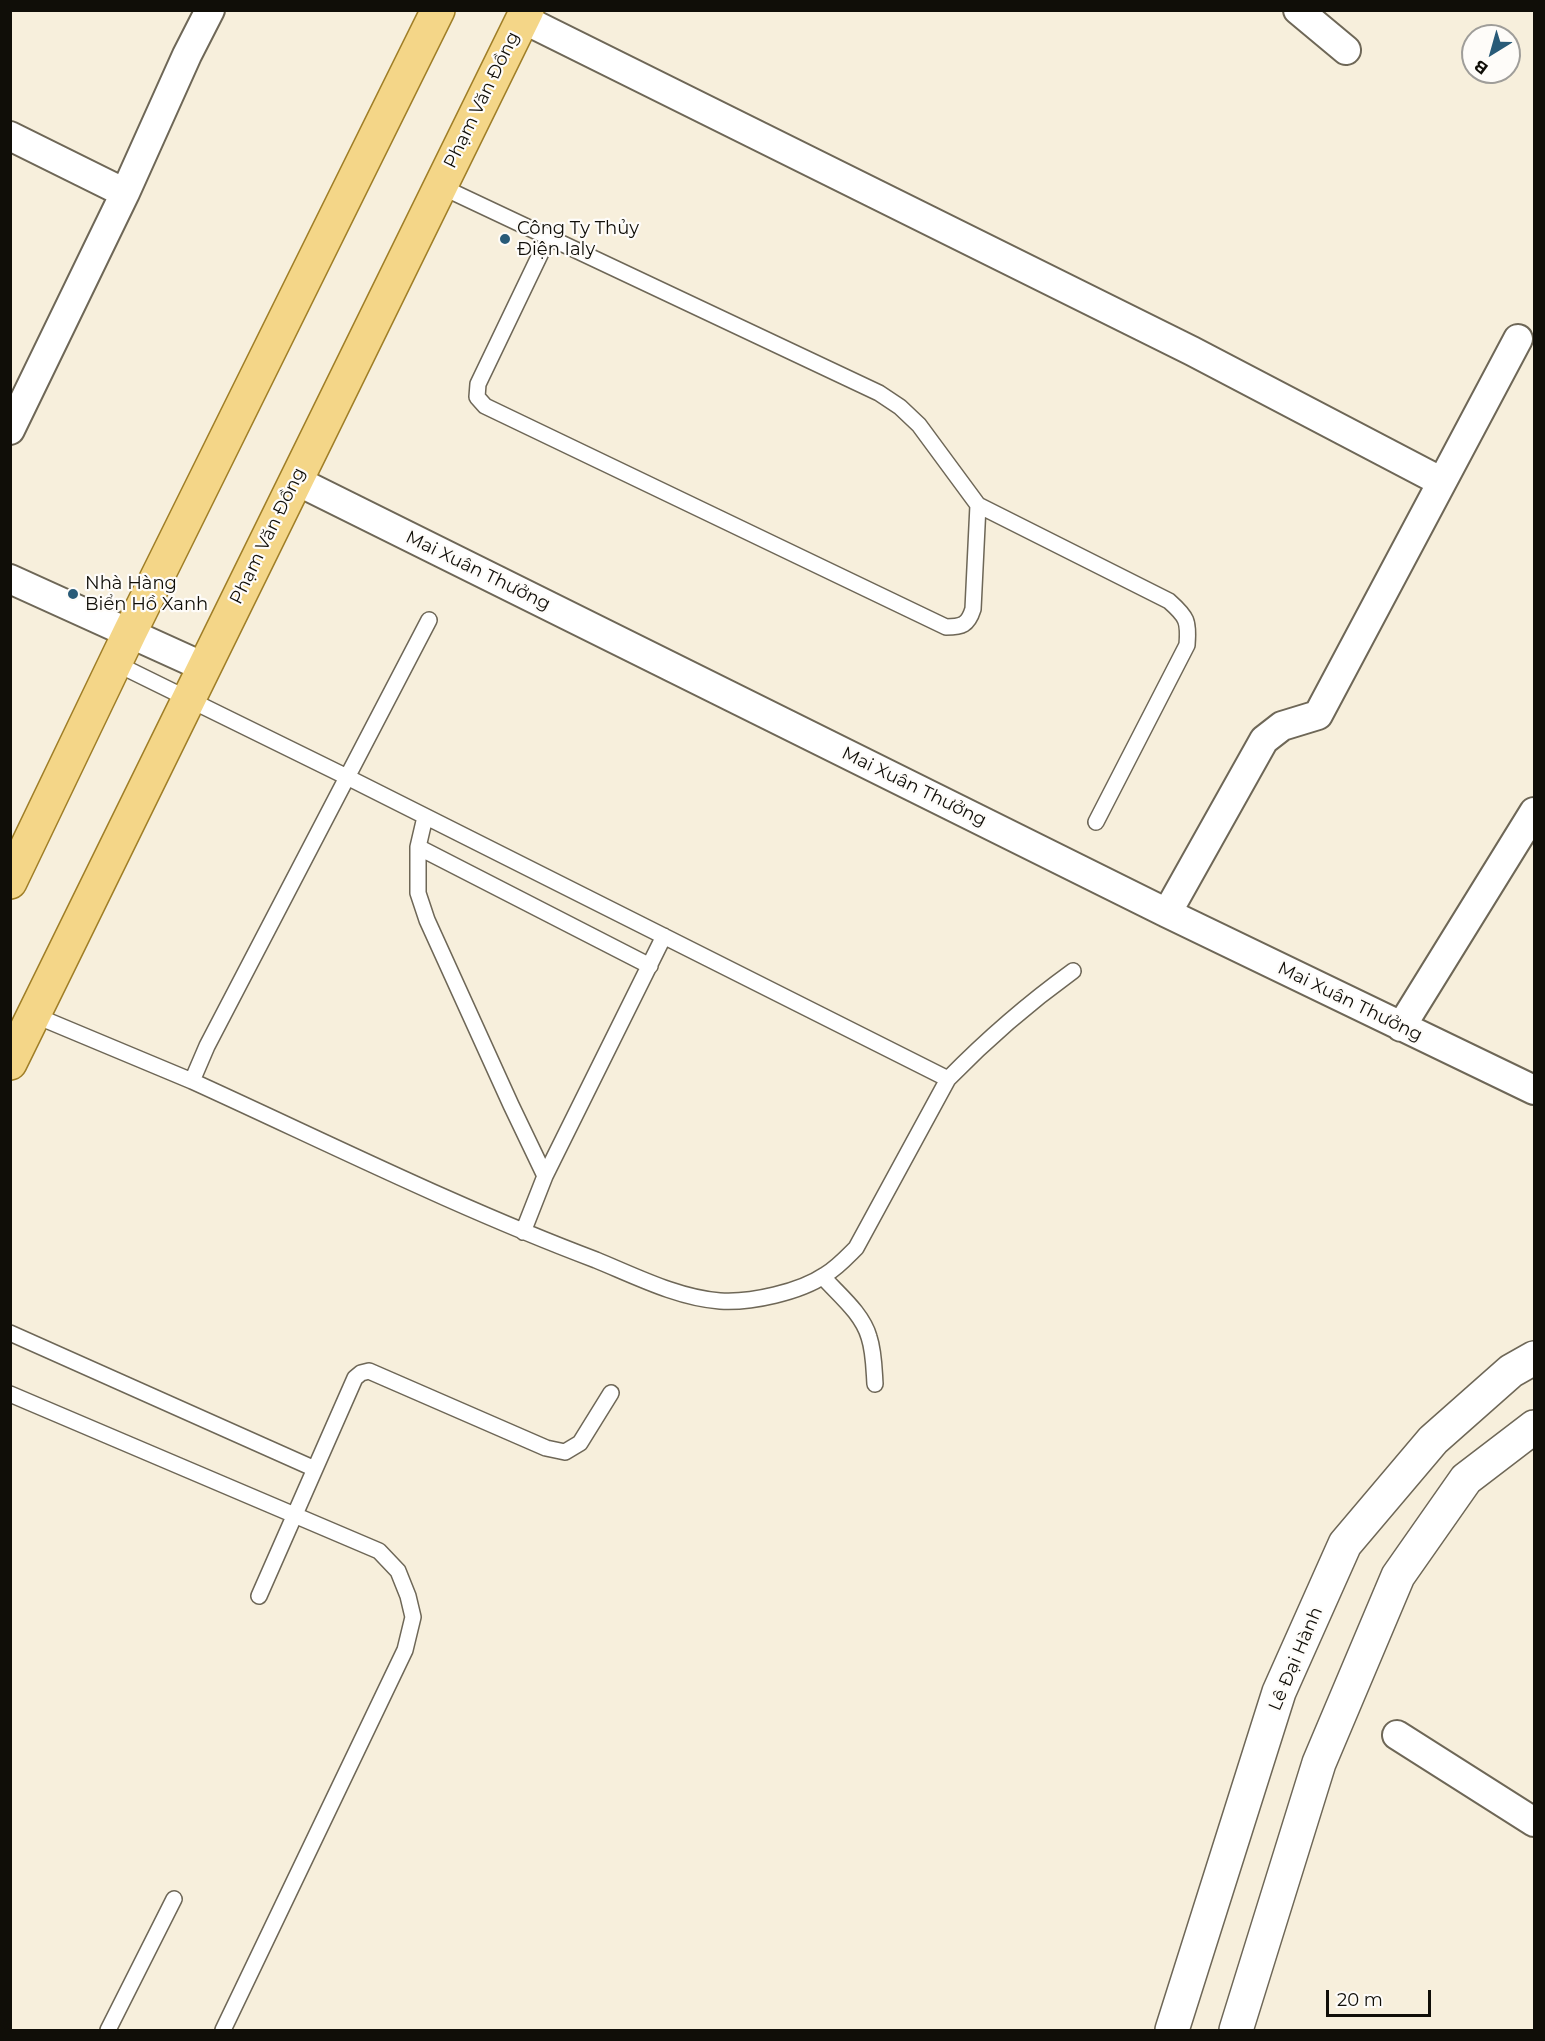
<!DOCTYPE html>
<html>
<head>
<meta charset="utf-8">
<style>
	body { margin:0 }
	#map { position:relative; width:1545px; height:2041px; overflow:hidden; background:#f7efdc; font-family:Montserrat,sans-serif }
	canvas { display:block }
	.frame { position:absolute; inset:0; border:12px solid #100e08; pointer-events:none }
	.north { position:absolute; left:1461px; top:24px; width:60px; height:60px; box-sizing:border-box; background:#fefcf9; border:2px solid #9f9d99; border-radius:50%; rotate:217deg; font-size:16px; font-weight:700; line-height:24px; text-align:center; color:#100e08 }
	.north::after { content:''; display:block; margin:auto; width:21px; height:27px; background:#295b78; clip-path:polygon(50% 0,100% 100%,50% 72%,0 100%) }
	.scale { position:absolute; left:1326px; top:1990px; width:105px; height:27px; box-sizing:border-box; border:3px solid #100e08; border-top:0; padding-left:8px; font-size:18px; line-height:21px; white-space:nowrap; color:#100e08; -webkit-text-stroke:4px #fefcf9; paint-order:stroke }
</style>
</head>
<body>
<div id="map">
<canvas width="1545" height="2041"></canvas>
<div class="frame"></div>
<div class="north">B</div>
<div class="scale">20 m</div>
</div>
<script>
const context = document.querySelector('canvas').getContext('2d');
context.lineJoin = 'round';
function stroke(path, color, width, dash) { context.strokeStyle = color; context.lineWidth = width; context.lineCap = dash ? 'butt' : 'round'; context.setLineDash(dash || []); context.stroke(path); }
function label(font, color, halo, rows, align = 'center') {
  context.font = font + ' Montserrat,sans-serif'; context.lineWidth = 4.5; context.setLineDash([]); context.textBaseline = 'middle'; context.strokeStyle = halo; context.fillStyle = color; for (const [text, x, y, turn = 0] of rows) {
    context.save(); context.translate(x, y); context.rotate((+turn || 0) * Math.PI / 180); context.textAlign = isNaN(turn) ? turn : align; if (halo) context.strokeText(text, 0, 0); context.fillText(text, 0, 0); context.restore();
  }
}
const lane = new Path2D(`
	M440,186l439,207 21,14 19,18 59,80 191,96c18,16 20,20 18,44l-91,177
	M548,238l-70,146 -1,13 8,9 461,221c16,0 22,-2 27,-18l5,-104
	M115,663l232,114 601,302 -92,169c-10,10 -19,20 -31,27 -25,17 -74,28 -105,26 -42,-3 -85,-25 -124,-41 -138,-52 -270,-118 -404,-179l15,-35 222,-426
	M425,817l-7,30v46l9,27 84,185 34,71
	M418,847l232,119
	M34,1015l158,66
	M948,1079c41,-42 78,-74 125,-108
	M523,1232l22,-56 119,-240
	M823,1277c16,18 39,36 46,60 5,15 5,32 6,47
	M10,1333l305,136
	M10,1394l369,157 19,20 10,25 5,21 -8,33 -182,380
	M259,1596l96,-218 6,-5 8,-2 177,77 19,4 15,-9 31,-50
	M108,2030l66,-131`);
const street = new Path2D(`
	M1298,10l48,40
	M523,19l669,332 250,131 -124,233 -36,11 -18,14 -97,173
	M10,136l115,57
	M10,430l115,-237 62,-138 23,-45
	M295,480l872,433 367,177
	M1442,482l76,-143
	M10,579l194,88
	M1401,1027l133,-215
	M1397,1735l137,87`);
const secondary = new Path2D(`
	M1172,2030l107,-338 66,-148 88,-104 78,-69 23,-13
	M1236,2030l83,-267 79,-187 68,-97 68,-52`);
const primary = new Path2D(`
	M10,882l120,-250 308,-622
	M10,1063l517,-1053`);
stroke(lane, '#6e6757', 18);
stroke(street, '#6e6757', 32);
stroke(secondary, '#6e6757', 36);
stroke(primary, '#9f7e27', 36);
stroke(lane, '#fff', 15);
stroke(street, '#fff', 28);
stroke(secondary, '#fff', 33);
stroke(primary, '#f4d688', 33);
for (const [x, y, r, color] of [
	[505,239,6,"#295b78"],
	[73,594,6,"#295b78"]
]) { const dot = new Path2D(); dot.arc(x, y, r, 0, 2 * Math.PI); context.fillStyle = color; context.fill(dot); stroke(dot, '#fefcf9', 2); }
label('18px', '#100e08', '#fefcf9', [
	["Phạm Văn Đồng",482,100,-64],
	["Phạm Văn Đồng",268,536,-64],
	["Mai Xuân Thưởng",478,571,26],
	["Mai Xuân Thưởng",914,787,26],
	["Mai Xuân Thưởng",1350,1002,26],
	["Lê Đại Hành",1296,1659,-67]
]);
label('18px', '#100e08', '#fefcf9', [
	["Công Ty Thủy",517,229],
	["Điện Ialy",517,250],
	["Nhà Hàng",85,584],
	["Biển Hồ Xanh",85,605]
], 'left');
</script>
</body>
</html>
